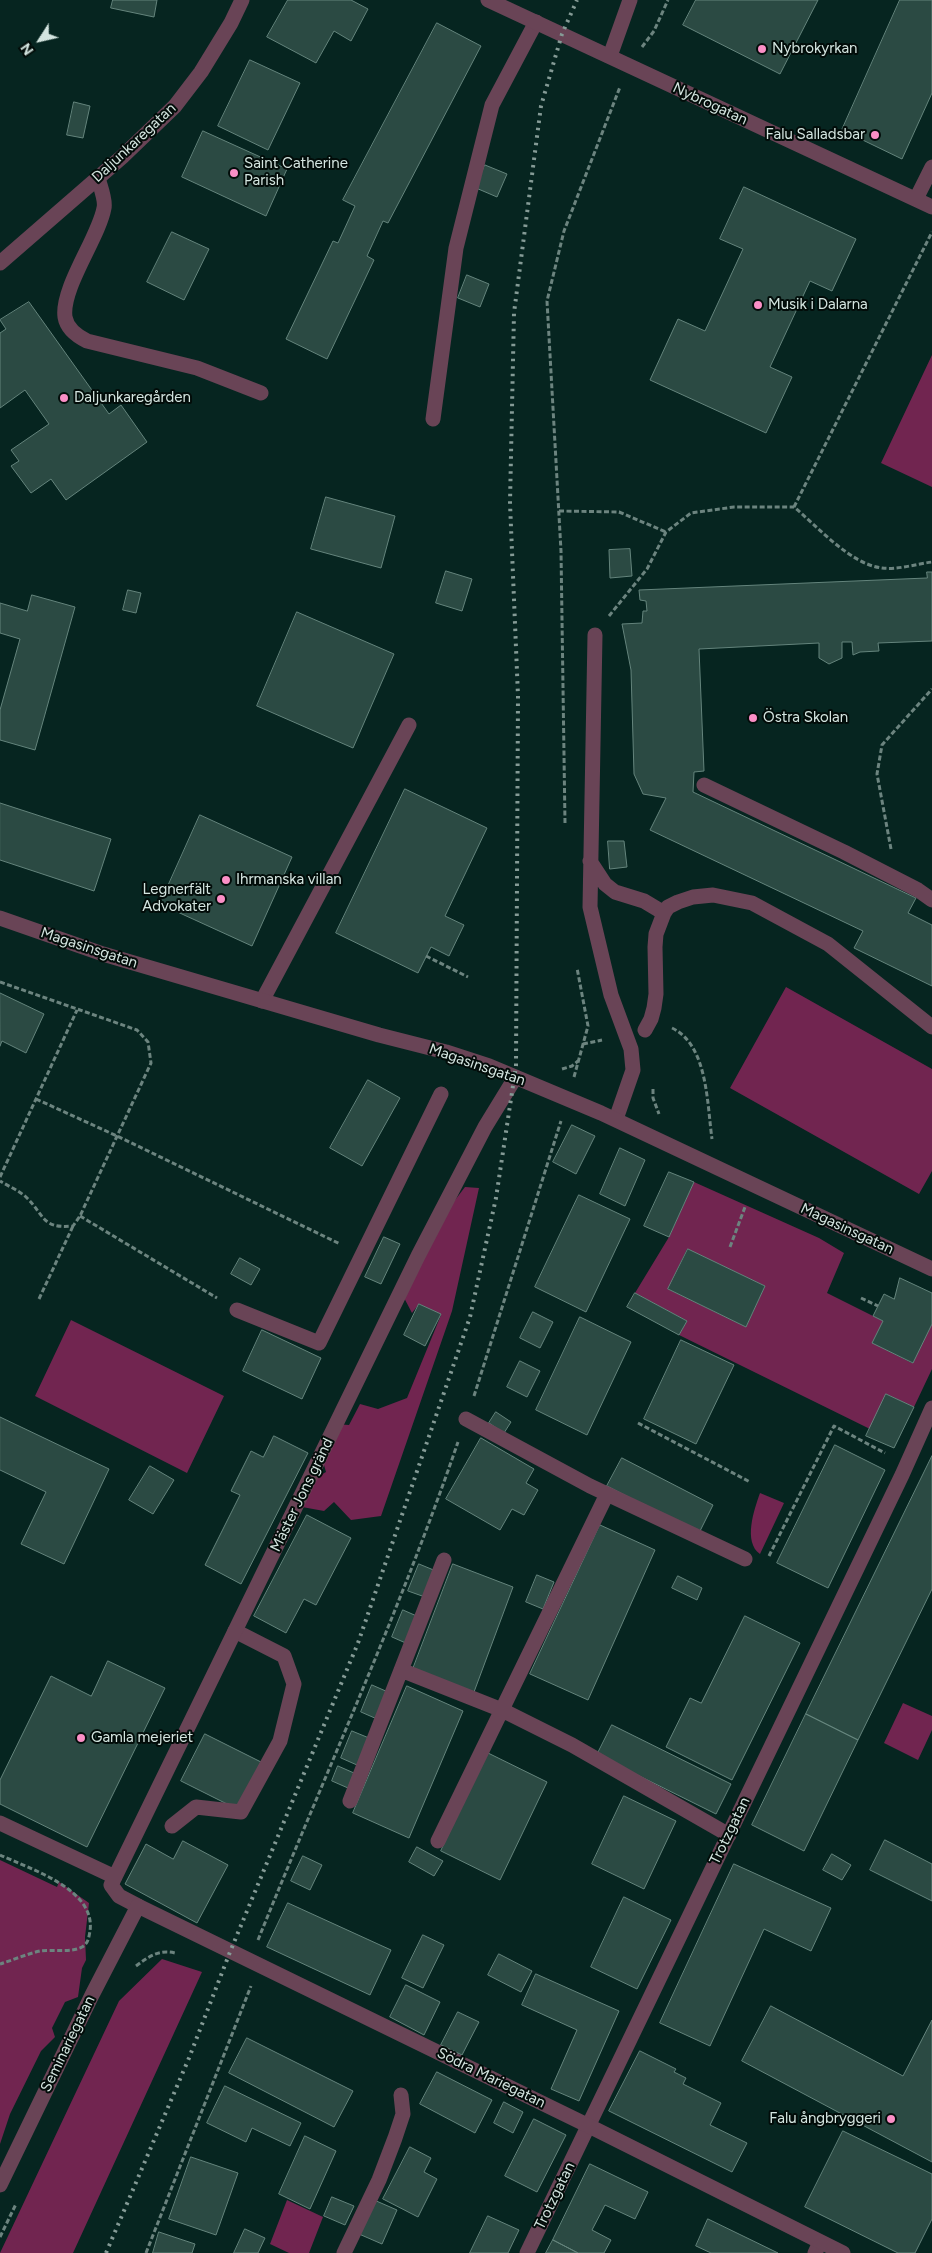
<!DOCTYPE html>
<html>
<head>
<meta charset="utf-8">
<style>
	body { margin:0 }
	#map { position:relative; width:932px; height:2253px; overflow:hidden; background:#062520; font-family:Figtree,sans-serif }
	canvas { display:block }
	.north { position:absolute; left:15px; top:15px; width:50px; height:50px; -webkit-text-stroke:4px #020c09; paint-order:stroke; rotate:235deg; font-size:14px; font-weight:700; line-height:20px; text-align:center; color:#d4e5e0 }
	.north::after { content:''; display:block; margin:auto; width:18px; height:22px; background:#d4e5e0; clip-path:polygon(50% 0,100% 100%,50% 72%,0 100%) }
</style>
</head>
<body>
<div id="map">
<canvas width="932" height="2253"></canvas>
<div class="north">N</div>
</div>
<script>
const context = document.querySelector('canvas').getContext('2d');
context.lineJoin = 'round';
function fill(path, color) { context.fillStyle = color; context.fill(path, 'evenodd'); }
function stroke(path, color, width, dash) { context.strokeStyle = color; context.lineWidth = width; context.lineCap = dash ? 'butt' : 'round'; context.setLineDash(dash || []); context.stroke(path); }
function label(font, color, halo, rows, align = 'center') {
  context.font = font + ' Figtree,sans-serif'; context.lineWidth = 4; context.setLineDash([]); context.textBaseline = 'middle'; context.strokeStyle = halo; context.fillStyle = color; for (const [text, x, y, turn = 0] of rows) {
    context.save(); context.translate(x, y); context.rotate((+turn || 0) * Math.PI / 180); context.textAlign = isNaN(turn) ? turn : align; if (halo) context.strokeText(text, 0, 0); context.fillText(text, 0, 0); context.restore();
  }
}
fill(new Path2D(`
	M932,355v132l-51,-24z
	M786,987l146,82v102l-13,23 -189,-106z
	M694,1182l125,56 25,15 -17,40 56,28 -10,22 39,20 20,-39v45l-18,38 -28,-13 -16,35 -191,-94 8,-14 -52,-28 34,-56zM687,1249l78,37 -19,41 -78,-38z
	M465,1187l14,1 -27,123 -71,205 -30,4 -17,-18 -10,9 -22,-4 10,-27 14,-8 -4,-14 14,-34 13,1 11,-21 18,5 29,-11 34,-83 -22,-11 -7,9 -11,-21 29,-59z
	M71,1320l153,76 -37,77 -152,-77z
	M760,1493l24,10 -24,51c-17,-12 -6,-44 0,-61z
	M903,1703l29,13v14l-14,30 -34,-17z
	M0,1860l57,27 2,-5 30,21 -4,34 1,23 -4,8 -4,29 -13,5 -13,26 3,9 -14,14 -31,63 -10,30z
	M162,1959l40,13 -129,281h-73l119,-252z
	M287,2200l36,17 -14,36h-20l-19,-9z`), '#712550');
const building = new Path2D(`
	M113,0h44l-3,17 -43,-9z
	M288,0h63l17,9 -17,32 -17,-10 -18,32 -49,-26z
	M696,0h122l-38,74 -97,-49z
	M900,0h32v93l-30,66 -60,-29z
	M437,23l44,23 -93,177 -5,-2 -16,35 7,4 -47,99 -41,-20 47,-98 5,2 17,-37 -12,-6z
	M250,60l50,23 -32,67 -50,-24z
	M74,102l16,4 -7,32 -16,-3z
	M203,131l84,38 -21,47 -84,-39z
	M485,165l22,9 -10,23 -21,-9z
	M744,187l112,52 -24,52 -22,-10 -40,86 22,10 -26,56 -116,-53 28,-61 27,12 38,-82 -23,-10z
	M172,232l37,17 -25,51 -37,-18z
	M467,275l22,9 -9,23 -22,-9z
	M29,302l80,112 12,-9 26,37 -81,58 -15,-21 -20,14 -20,-27 8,-5 -8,-11 38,-26 -24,-34 -25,18v-75l6,-4 -6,-9z
	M326,497l69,19 -14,52 -70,-19z
	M630,549l2,27 -22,2 -1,-28z
	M446,571l26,8 -10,32 -26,-8z
	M927,572h5v69l-54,2 1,8 -19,1 -7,3 -1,-13h-10v16l-13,6 -10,-6v-15l-120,6 5,122 -10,1 -1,20 223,106 -8,15 24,12v61l-78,-38 9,-17 -213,-101 16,-32 -23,-4 -9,-20 -3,-104 -9,-46 20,-1 1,-12h4l-1,-10 -6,-1 -1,-10 288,-12z
	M128,590l13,3 -5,20 -13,-3z
	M32,595l43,12 -40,143 -35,-10v-30l20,-71 -20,-6v-30l27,8z
	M297,612l97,42 -41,94 -96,-42z
	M405,789l82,39 -42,88 19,9 -15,31 -18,-9 -13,26 -82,-40z
	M0,803l111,36 -17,52 -94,-31z
	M200,815l92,42 -40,89 -92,-42z
	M608,841h16l3,26 -17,2z
	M0,993l44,21 -18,39 -24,-12 -2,5z
	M368,1080l32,18 -38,68 -32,-18z
	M572,1125l23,11 -19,38 -23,-12z
	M620,1148l25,12 -20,46 -25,-12z
	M669,1172l25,10 -25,55 -25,-11z
	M579,1195l51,24 -44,93 -51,-25z
	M384,1237l16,7 -19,40 -16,-7z
	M688,1249l77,37 -19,41 -78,-38z
	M240,1258l20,11 -9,16 -20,-11z
	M900,1278l32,15v31l-19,39 -41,-20 11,-22 -10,-5 11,-22 10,5z
	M635,1293l52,28 -8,14 -52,-28z
	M419,1304l22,10 -16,32 -21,-11z
	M533,1312l20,10 -13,26 -20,-10z
	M580,1317l51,25 -44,93 -51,-25z
	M262,1330l59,28 -19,41 -59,-28z
	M681,1340l53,25 -38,79 -52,-25z
	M520,1361l20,10 -13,26 -20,-10z
	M886,1394l28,13 -20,41 -28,-12z
	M496,1412l15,10 -7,11 -15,-10z
	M0,1417l109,52 -45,95 -43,-20 25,-52 -46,-22z
	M274,1436l34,17 -67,131 -36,-19 35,-70 -9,-4 20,-40 12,6z
	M481,1438l53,31 -8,14 12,7 -14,25 -12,-6 -12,21 -54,-31z
	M835,1445l50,25 -57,118 -51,-25z
	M932,1456v133l-74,151 -52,-26z
	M622,1458l91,47 -14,28 -92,-47z
	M150,1466l24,14 -21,34 -24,-14z
	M307,1515l44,23 -35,67 -12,-6 -18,34 -32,-17z
	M600,1525l55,25 -67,150 -58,-26z
	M419,1564l17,7 -11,26 -17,-6z
	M453,1564l60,23 -39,105 -61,-23z
	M537,1575l17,7 -11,27 -17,-7z
	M678,1576l24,12 -5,12 -25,-12z
	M403,1610l16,7 -11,27 -16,-7z
	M745,1616l55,27 -68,137 -66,-33 24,-49 11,5z
	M108,1661l57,27 -78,159 -87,-43v-24l51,-104 40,20z
	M372,1685l16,7 -11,27 -16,-7z
	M407,1686l56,25 -54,127 -56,-25z
	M806,1714l52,26 -54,111 -52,-26z
	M612,1725l119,59 -15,30 -119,-59z
	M352,1731l17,7 -12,27 -16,-7z
	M205,1734l56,28 -24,47 -56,-28z
	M488,1753l59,29 -47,98 -59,-29z
	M338,1766l16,7 -6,15 -16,-7z
	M624,1796l52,25 -32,68 -52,-25z
	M885,1840l47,24v37l-62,-31z
	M183,1841l45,24 -31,58 -72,-39 21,-40 27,15z
	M417,1847l26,14 -9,15 -25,-14z
	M832,1854l19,11 -9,15 -19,-10z
	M303,1856l19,9 -12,25 -19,-9z
	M734,1864l97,44 -20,43 -47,-22 -54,117 -50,-23z
	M624,1897l47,23 -34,69 -46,-22z
	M288,1903l103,47 -21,45 -103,-48z
	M423,1935l21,10 -21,43 -21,-10z
	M499,1954l33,17 -11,21 -33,-17z
	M536,1974l83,37 -40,90 -28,-12 26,-59 -55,-25z
	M406,1985l34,17 -16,33 -34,-18z
	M771,2006l132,70 29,-56v142l-190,-101z
	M458,2012l21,10 -17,33 -21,-10z
	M247,2038l106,53 -19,36 -105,-54z
	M640,2051l36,18 -2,3 12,6 -3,6 38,19 -11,22 37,18 -15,29 -123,-61z
	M437,2072l55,28 -17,33 -55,-29z
	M225,2086l76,37 -11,23 -38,-18 -6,14 -39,-19z
	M504,2102l19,10 -10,21 -19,-10z
	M534,2119l32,16 -29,57 -32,-16z
	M843,2131l89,43v45l-17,34h-17l-93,-46z
	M305,2136l31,15 -26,58 -31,-15z
	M410,2147l21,11 -7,14 13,7 -19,38 -35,-18z
	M191,2157l47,16 -22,62 -47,-16z
	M590,2164l58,28 -13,27 -30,-14 -13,25 19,10 -7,13h-26l-25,-13z
	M332,2197l22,9 -9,19 -21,-9z
	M374,2200l23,10 -15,34 -23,-10z
	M488,2216l31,14 -11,23h-38z
	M708,2219l70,34h-67l-15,-7z
	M245,2229l20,9 -7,15h-24z
	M159,2232l36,12 -3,9h-39z
	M553,2240l25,13h-32z`);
fill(building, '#2b4a43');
stroke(building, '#64847c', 1);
stroke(new Path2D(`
	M642,47l12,-16 14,-31
	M794,507l138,-275
	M559,511l60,1 47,20
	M609,616l38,-47 19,-37 25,-19 43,-6h60c24,20 56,57 88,61 15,2 35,-4 50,-6
	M565,823l-4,-272 -14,-250 17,-70 56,-144
	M891,849l-14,-75 5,-29 50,-56
	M426,956l42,21
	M0,982l137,48 11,12 3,21 -71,153 -7,10c-31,3 -28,-10 -46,-28 -7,-7 -19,-12 -27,-17
	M672,1028c36,17 35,76 40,111
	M583,1044l19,-4
	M562,1069l10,-3 6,-5
	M574,1077l14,-51 -11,-58
	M653,1089v9l6,16
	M36,1099l81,37 223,108
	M0,1177l77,-167
	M80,1216l137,82
	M730,1247l15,-40
	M861,1298l17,8
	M39,1299l34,-73
	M474,1396l87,-275
	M638,1423l112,59
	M769,1556l65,-130 51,27
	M0,1855c30,14 96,34 90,76 -1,6 -2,13 -8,16 -11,6 -29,2 -42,4 -13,3 -27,9 -40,13
	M258,1940c67,-166 142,-329 200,-498
	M136,1966c12,-9 23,-17 39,-13
	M0,2237l16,-33
	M146,2253l105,-267`), '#6c847f', 3, [5, 2.5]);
stroke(new Path2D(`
	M98,178c2,8 8,22 6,30 -5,29 -43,80 -39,109 2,12 12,19 22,24l110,27 64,25
	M433,419l23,-171 36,-143 44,-83
	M595,635l-5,272 21,88 20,54 2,21 -17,49
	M704,785l140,67 74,38 14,10
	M590,861l15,23 10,8 29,9 20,12
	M262,1001l147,-276
	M645,1030l6,-11 3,-11 2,-14 -1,-47 1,-13 8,-21 4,-6 10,-5 15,-5 20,-2 39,8 76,41 104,83
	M237,1310l82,33 122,-249
	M466,1419l124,67 155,73
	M401,1670l101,40 70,35 157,90
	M350,1801l94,-241
	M172,1826l24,-19 45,5 39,-71 14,-57 -10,-28 -49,-25
	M438,1841l169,-347
	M344,2253l35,-73 16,-42 8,-24 -2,-19`), '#694456', 15);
stroke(new Path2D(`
	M488,0l444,207
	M610,56l20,-56
	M916,199l16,-32
	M0,263l122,-106 53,-51 26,-34 30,-49 11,-23
	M0,918l103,36 276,81 67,17 43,14 112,47 331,156
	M0,1823l115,54
	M138,1906l-19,-10 -8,-11 307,-629 67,-129 30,-49
	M527,2253l375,-778 30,-67
	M815,2253l5,-11`), '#694456', 15);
stroke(new Path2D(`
	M0,2185l92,-190 46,-89 451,220 254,127`), '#694456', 15);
stroke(new Path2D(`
	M106,2253l83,-195 41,-106 128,-309 112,-326 26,-119 20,-132 2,-370 -8,-193 4,-190 27,-207 21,-72 15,-34`), '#859b96', 4, [2.5, 5]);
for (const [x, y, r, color] of [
	[762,49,5,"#fa8fc6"],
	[875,135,5,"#fa8fc6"],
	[234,173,5,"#fa8fc6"],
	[758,305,5,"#fa8fc6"],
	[64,398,5,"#fa8fc6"],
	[753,718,5,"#fa8fc6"],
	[226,880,5,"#fa8fc6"],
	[221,899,5,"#fa8fc6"],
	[81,1738,5,"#fa8fc6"],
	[891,2119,5,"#fa8fc6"]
]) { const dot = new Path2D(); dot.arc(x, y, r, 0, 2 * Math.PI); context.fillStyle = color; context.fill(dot); stroke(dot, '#020c09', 2); }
label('15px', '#d4e5e0', '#020c09', [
	["Nybrokyrkan",772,49],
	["Falu Salladsbar",865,135,"right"],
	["Saint Catherine",244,164],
	["Parish",244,181],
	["Musik i Dalarna",768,305],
	["Daljunkaregården",74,398],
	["Östra Skolan",763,718],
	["Ihrmanska villan",236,880],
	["Legnerfält",211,890,"right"],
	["Advokater",211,907,"right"],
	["Gamla mejeriet",91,1738],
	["Falu ångbryggeri",881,2119,"right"]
], 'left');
label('15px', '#d4e5e0', '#020c09', [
	["Nybrogatan",710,104,25],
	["Daljunkaregatan",134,143,-43],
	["Magasinsgatan",89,948,18],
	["Magasinsgatan",477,1065,19],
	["Magasinsgatan",847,1229,25],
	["Mäster Jons gränd",302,1495,-64],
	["Trotzgatan",730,1831,-64],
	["Seminariegatan",68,2044,-64],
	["Södra Mariegatan",491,2078,26],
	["Trotzgatan",555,2196,-64]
]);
</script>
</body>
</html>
